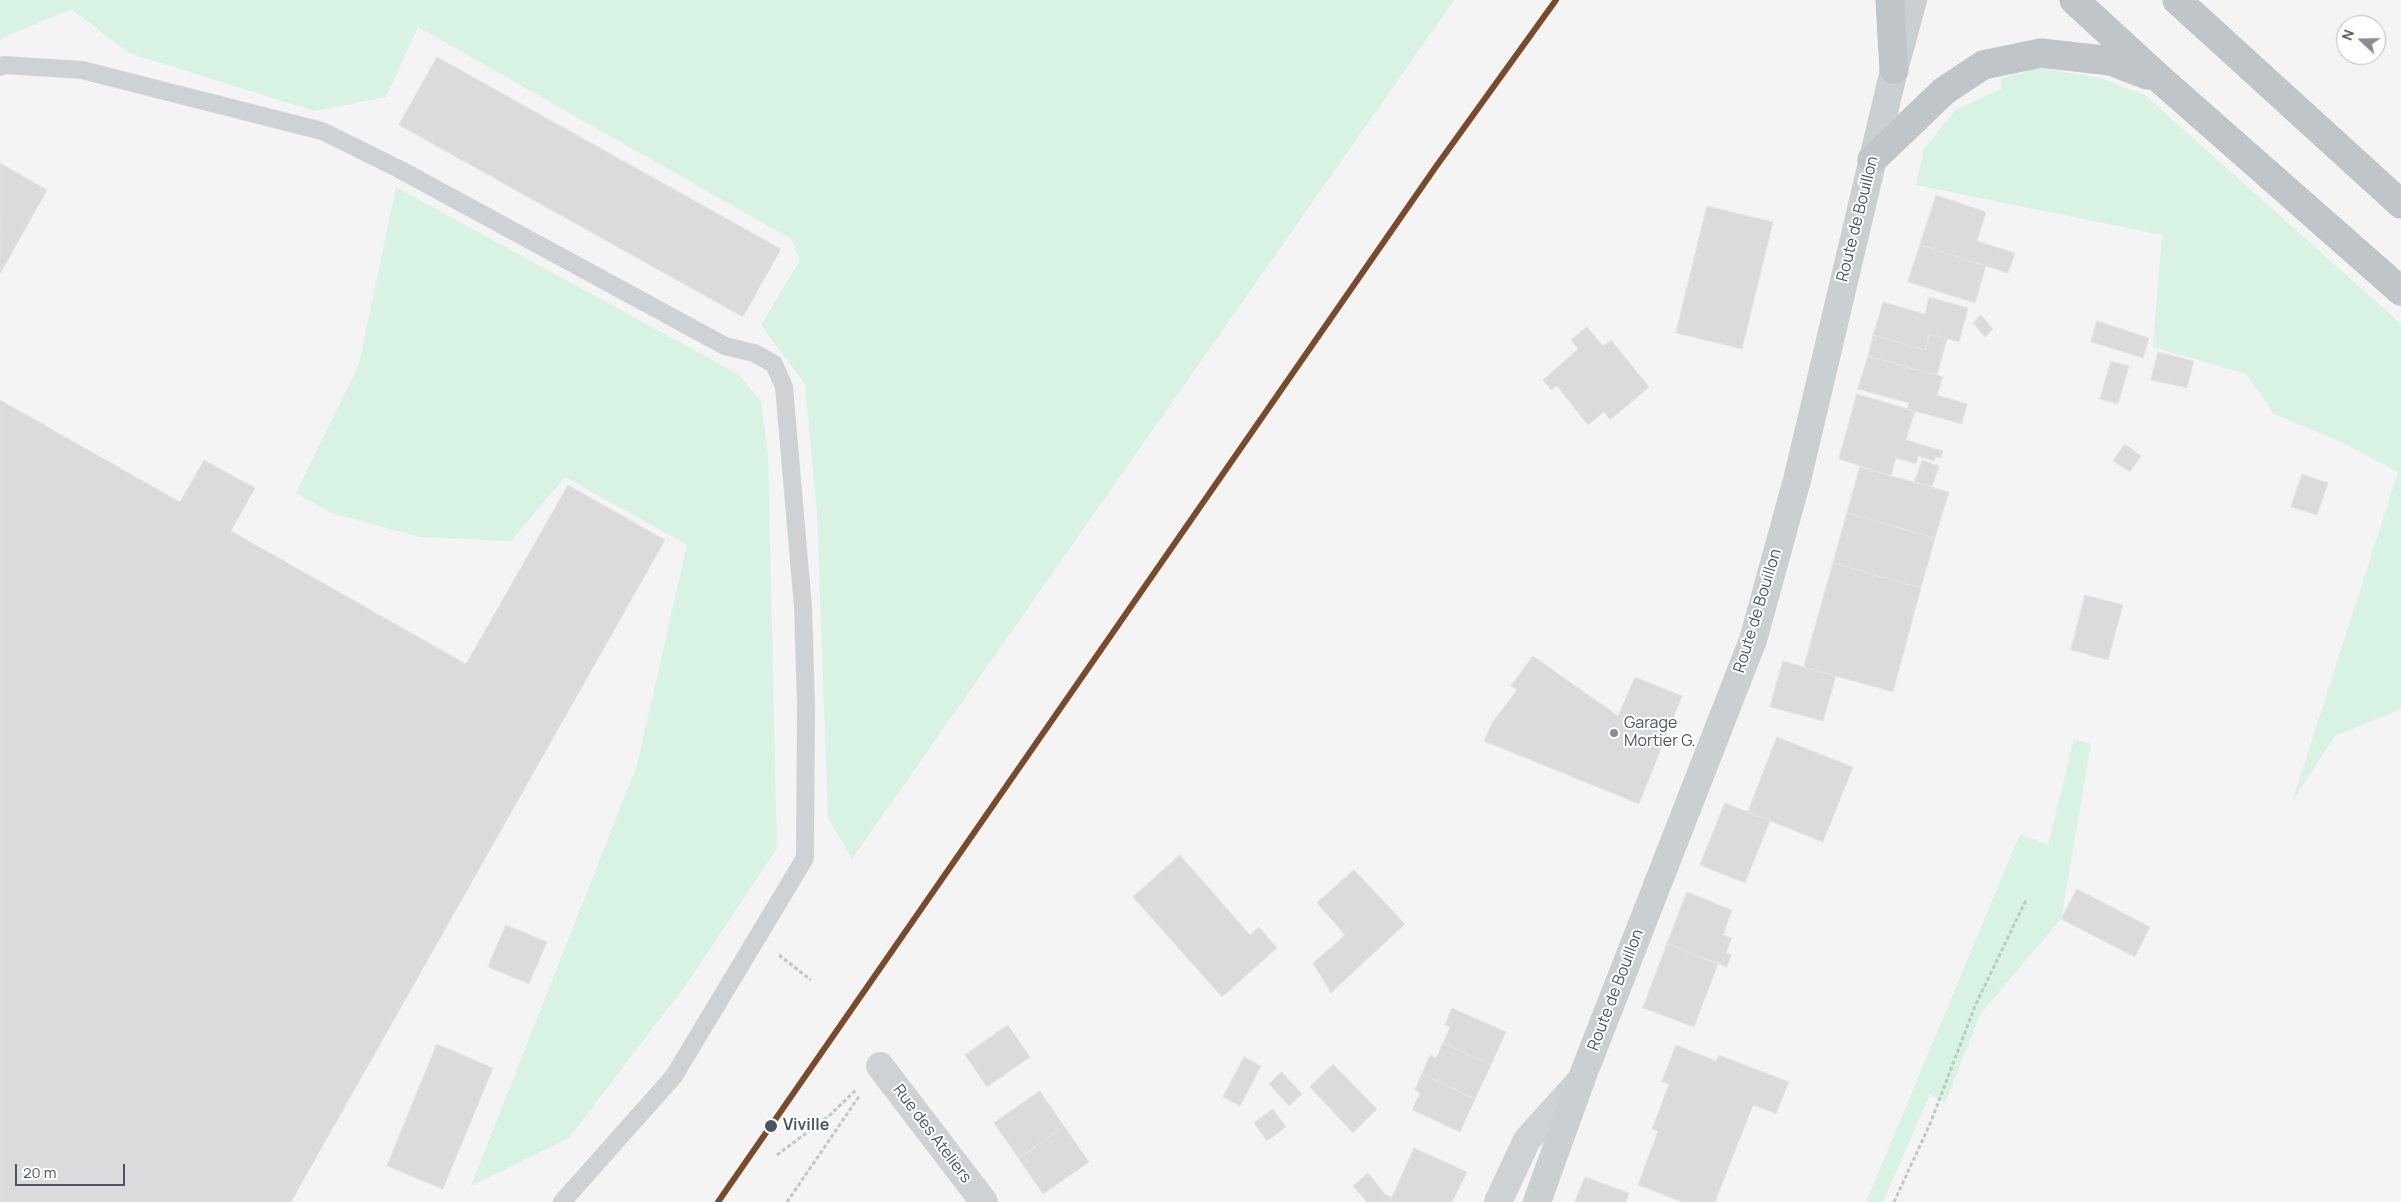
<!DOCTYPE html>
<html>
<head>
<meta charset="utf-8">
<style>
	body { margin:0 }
	#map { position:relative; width:2401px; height:1202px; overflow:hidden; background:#f4f4f4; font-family:Manrope,sans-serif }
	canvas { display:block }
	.north { position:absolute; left:2336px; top:15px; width:50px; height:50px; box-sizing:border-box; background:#fff; border:1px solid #b6bbc0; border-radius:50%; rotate:291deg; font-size:14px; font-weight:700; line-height:20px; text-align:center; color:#495562 }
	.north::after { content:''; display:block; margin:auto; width:18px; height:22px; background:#858d95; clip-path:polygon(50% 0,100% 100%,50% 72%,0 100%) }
	.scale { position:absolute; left:15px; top:1164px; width:110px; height:22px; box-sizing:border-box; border:2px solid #495562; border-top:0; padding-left:6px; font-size:15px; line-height:18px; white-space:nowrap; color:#495562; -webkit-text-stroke:4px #fff; paint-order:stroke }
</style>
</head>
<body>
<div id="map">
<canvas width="2401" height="1202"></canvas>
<div class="north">N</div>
<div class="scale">20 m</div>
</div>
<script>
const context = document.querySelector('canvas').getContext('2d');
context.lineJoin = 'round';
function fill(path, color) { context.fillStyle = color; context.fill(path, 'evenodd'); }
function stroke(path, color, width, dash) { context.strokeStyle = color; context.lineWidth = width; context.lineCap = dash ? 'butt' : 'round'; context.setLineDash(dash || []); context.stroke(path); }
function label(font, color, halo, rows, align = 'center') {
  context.font = font + ' Manrope,sans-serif'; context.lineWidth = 4; context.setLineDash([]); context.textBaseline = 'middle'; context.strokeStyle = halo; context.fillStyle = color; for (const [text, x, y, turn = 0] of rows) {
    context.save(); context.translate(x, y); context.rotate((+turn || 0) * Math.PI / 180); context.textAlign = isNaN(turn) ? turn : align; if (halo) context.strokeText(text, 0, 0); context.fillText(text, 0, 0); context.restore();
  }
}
fill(new Path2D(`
	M0,0h1454l-602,859 -24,-41 -11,-304 -12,-130 -44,-59 39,-65 -9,-21 -373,-212 -32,70 -72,14 -185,-58 -58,-44 -71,30z
	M2041,68l60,10 45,18 255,228v385l-66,27 -43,66 106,-330 -59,-31 -65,-27 -28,-40 -93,-27 9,-112 -246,-50 8,-36 31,-39 46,-21v-11z
	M396,187l342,187 23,27 7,55 9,392 -89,134 -119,156 -98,48 166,-421 50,-220 -122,-68 -54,64 -91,-4 -89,-24 -35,-20 63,-129z
	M2074,739l17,5 -30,175 -80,94 -36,90 -15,-9 -47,108h-17l154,-368 28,11z`), '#d8f3e3');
const building = new Path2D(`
	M437,57l344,192 -38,68 -344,-192z
	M0,163l47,27 -47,84z
	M1936,195l50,17 -9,29 38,12 -7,20 -88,-28z
	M1707,206l66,16 -31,127 -66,-16z
	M1920,245l66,21 -11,37 -67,-21z
	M1929,297l39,11 -9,34 -30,-8 -4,16 -52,-15 10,-33 42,12z
	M1981,315l12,14 -8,8 -12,-14z
	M2097,321l52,17 -6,20 -52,-16z
	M1587,327l16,19 8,-6 38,47 -39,33 -6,-8 -16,13 -31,-39 -6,4 -8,-10 35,-31 -7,-9z
	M1929,334l18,5 -10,36 -69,-19 5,-21 52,15z
	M2158,352l36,9 -7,27 -36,-8z
	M1868,356l75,21 -6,18 30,9 -5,20 -55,-15 2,-6 -51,-14z
	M2111,361l18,5 -11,38 -18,-5z
	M1857,394l58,17 -9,29 37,11 -2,7 -6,-1 -1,4 -16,-5 -2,8 -20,-6 -5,18 -52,-17z
	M0,400l180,102 24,-42 51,28 -24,43 235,133 102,-179 97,55 -374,662h-291z
	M2125,444l16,12 -11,16 -17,-11z
	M1922,460l17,6 -7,21 -17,-5z
	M1860,467l89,25 -14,46 -88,-25z
	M2302,474l26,9 -11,32 -26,-8z
	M1847,513l88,25 -14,50 -88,-25z
	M1833,563l88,25 -28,104 -89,-25z
	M2085,595l38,10 -15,55 -37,-10z
	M1533,656l85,60 17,-39 47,19 -43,108 -155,-63 8,-18 25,-33 -6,-4z
	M1783,661l53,15 -13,45 -53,-14z
	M1777,737l76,30 -30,75 -75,-30z
	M1725,803l45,18 -25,62 -45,-18z
	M1180,855l70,80 9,-8 18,21 -55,49 -89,-100z
	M1354,870l51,54 -74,69 -18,-30 32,-28 -28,-32z
	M2077,889l73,38 -15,30 -74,-38z
	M1687,892l45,18 -9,25 9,3 -6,15 5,2 -4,12 -60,-23z
	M506,925l41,17 -18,42 -41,-17z
	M1667,944l51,20 -24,63 -51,-19z
	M1452,1008l54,24 -15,33 -48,-22 7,-16 -5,-2z
	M1008,1025l22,32 -43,30 -22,-32z
	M1443,1043l48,22 -16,34 -53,-25 8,-19 6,3z
	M437,1044l56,24 -50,121 -56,-23z
	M1676,1045l40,16 3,-6 70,27 -13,32 -23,-9 -38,97h-33l-44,-17 20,-54 -6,-2 17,-45 -7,-2z
	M1244,1057l17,9 -21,40 -17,-9z
	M1333,1064l44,45 -24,24 -43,-46z
	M1282,1072l20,22 -13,12 -20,-22z
	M1422,1074l53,25 -15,33 -48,-22 8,-17 -5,-3z
	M1040,1091l24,35 -45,33 -25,-36z
	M1273,1109l13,18 -19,14 -13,-18z
	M1064,1126l25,36 -46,32 -24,-35z
	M1414,1148l53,24 -15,30h-62z
	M1368,1173l17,21 7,3 -2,5h-23l-14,-16z
	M1585,1177l44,16 -3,9h-51z`);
fill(building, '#dbdbde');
stroke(building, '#e5e5e6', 1);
const highway = new Path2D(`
	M1890,0l4,70
	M2074,0l86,79 241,212
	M2177,0l224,204
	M1872,160l72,-69 39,-26 58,-12 70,8 36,14`);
stroke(highway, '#b8bec4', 29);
stroke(new Path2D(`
	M779,955l32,25
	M777,1155l52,-39 28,-27
	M787,1202l73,-107
	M1894,1202l36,-78 45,-118 51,-106`), '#bcc9c4', 3, [4, 2.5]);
stroke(new Path2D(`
	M0,67l4,-2 78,5 240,61 77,38 326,177 29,7 20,11 10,23 19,220 3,97 -1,154 -131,218 -112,126`), '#cfd2d4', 18);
stroke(new Path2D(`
	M880,1066l104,136
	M1498,1202l29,-62 54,-60`), '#cfd2d4', 28);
stroke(new Path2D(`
	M1537,1202l44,-122 172,-440 44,-160 97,-410 19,-70`), '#cacfd2', 28);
stroke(highway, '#c0c5ca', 28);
stroke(new Path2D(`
	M718,1202l717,-1034 121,-168`), '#7a4b2a', 6);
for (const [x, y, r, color] of [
	[1614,733,5,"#858d95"],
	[771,1126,7,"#495562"]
]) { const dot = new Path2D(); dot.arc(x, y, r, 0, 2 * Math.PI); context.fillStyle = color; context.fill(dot); stroke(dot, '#fff', 2); }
label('16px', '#495562', '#fff', [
	["Route de Bouillon",1858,219,-76],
	["Route de Bouillon",1758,611,-73],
	["Route de Bouillon",1616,990,-69],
	["Rue des Ateliers",932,1134,53]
]);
label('16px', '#495562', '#fff', [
	["Garage",1624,724],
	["Mortier G.",1624,742]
], 'left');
label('bold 16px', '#495562', '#fff', [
	["Viville",783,1126]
], 'left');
</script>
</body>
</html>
